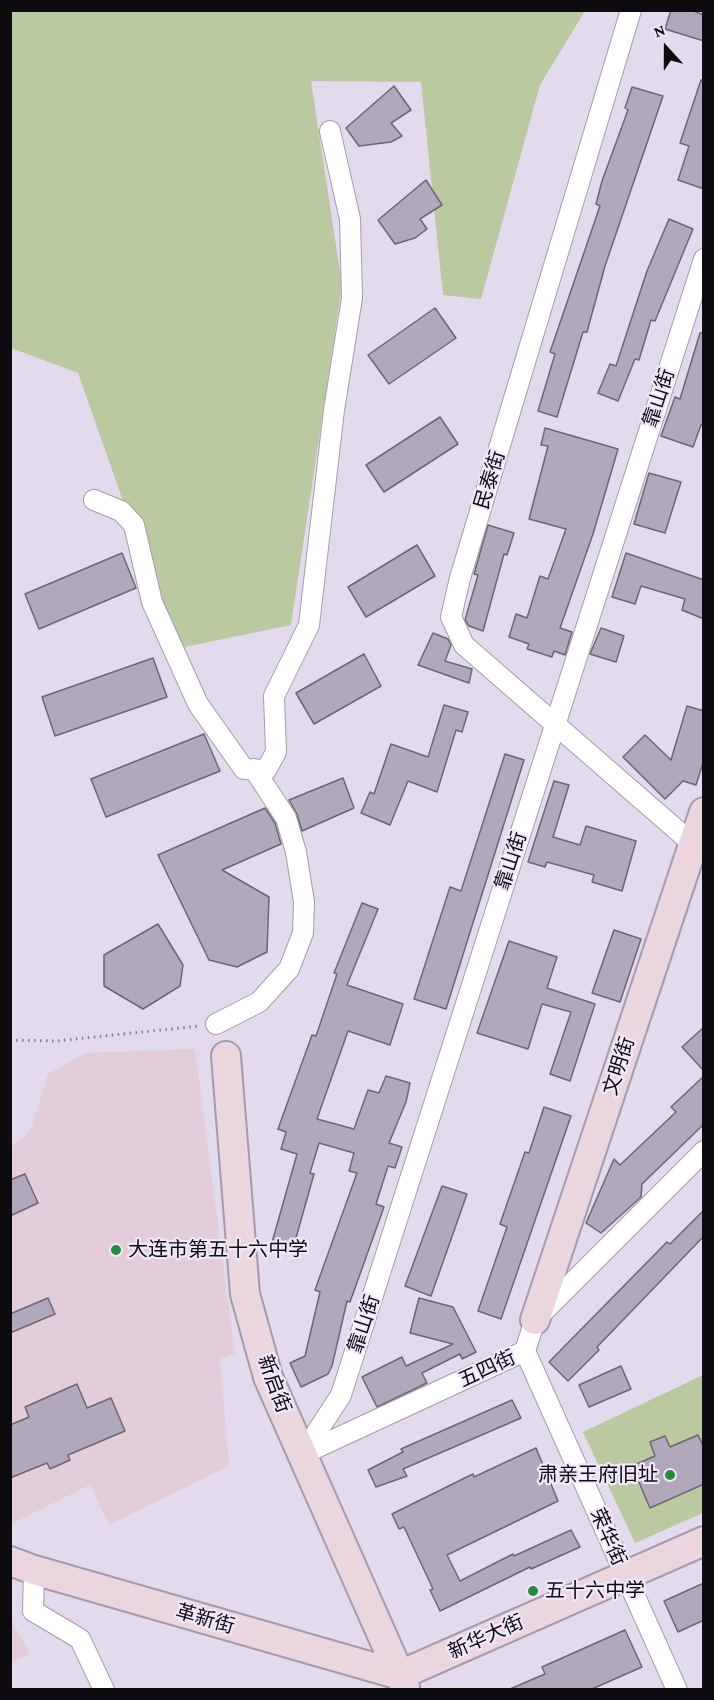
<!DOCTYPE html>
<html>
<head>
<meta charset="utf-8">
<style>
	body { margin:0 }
	#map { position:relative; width:714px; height:1700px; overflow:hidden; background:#e3daed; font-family:"Crimson Pro",serif }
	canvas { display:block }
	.frame { position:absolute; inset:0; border:12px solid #0d0a10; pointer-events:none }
	.north { position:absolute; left:636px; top:18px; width:60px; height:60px; -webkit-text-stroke:4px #f1e7fa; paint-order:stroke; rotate:339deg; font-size:16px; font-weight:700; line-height:24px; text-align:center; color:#0d0a10 }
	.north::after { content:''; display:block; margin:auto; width:21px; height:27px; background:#0d0a10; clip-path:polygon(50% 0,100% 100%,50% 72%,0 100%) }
</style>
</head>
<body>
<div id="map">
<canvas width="714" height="1700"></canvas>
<div class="frame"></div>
<div class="north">N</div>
</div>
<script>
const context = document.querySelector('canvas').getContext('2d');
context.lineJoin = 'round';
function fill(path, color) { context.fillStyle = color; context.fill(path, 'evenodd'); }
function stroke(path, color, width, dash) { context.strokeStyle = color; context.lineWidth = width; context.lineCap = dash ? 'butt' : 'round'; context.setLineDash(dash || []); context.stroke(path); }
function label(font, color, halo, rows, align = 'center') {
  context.font = font + ' "Crimson Pro","Noto Sans SC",serif'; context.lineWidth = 4.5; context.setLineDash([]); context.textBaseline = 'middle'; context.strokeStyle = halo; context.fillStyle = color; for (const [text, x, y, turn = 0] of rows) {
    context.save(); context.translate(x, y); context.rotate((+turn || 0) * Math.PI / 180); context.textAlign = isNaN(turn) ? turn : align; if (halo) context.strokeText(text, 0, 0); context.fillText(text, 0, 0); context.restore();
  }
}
fill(new Path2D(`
	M195,1049l40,305 -15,5 9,107 -120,59 -19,-40 -79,39 -1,-377 20,-15 18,-58 37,-21z
	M10,1617l20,37 -19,9 -1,-1z`), '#e3cdda');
fill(new Path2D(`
	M10,11h575l-45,74 -59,214 -38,-4 -22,-213 -110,-1 31,204 -51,340 -116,24 -97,-276 -67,-25z
	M703,1375v138l-68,30 -52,-111z`), '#bbc9a1');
const building = new Path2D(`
	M671,10h20l13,5v26l-39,-12z
	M701,80l3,1v108l-26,-9 11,-34 -9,-3z
	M394,86l17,24 -20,13 11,13 -11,6 -32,4 -13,-18z
	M632,87l31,9 -58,170 -18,66h-4l-26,85 -19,-6 17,-57 -5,-2 50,-146 -4,-2 6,-23 26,-71 -3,-2z
	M426,180l16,25 -22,14 7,10 -12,9 -20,6 -17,-24z
	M669,219l24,10 -38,92 -4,-1 -12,40 -4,-1 -17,42 -20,-8 12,-29 6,2 31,-95z
	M435,308l21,30 -67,46 -21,-29z
	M700,333h4v93l-3,-1 -8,22 -32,-11 14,-39 5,2z
	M440,417l18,27 -74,48 -18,-27z
	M545,428l73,21 -25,85 -33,94 12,4 -7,23 -11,-4 -2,6 -25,-8 2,-5 -20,-7 7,-23 11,4 13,-42 8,3 18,-50 -37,-10 19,-73 -7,-1z
	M649,473l32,9 -16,51 -31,-9z
	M488,525l26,8 -7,22 -3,-1 -21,77 -14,-5 -4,-6 13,-45 -4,-1z
	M417,545l18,31 -69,41 -18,-30z
	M122,553l14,35 -97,41 -14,-35z
	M626,553l78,27v39l-22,-9 3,-11 -44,-13 -6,18 -23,-7z
	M601,628l23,8 -8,26 -26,-8z
	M433,633l15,6 3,6 -6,16 27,8 -3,14 -51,-18z
	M364,654l17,32 -67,38 -18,-31z
	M153,658l14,39 -112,39 -13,-39z
	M444,705l24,7 -6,20 -6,-2 -19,62 -29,-11 -18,44 -29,-12 9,-21 4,2 17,-50 37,13z
	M687,706l17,5v49l-8,25 -13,-4 -18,18 -42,-42 22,-22 26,25z
	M204,734l16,37 -114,46 -15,-38z
	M505,754l19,6 -78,249 -32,-10 36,-112 11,4z
	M343,778l11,30 -52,23 -5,-17 -8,-14z
	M554,781l15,4 -16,52 27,8 6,-19 50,15 -14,50 -30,-9 2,-7 -47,-13 -2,5 -17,-5z
	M265,808l10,15 6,21 -59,26 47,27 -2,55 -30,15 -28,-7 -51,-105z
	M362,903l16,6 -31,76 56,19 -13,41 -42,-14 -31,88 37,10 14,-39 11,3 7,-17 24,7 -4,19 -17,41 13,4 -7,21 -7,-2 -12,38 8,3 -34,95 -3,-1 -15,65 -4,8 -27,13 -11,-24 15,-7 15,-64 -5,-2 42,-117 -8,-2 5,-18 -35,-10 -9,30 4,1 -22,78 -21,-6 26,-92 -16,-5 5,-17 -8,-3 34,-94 4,1 21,-62 -3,-1z
	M158,924l25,41 -3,21 -37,23 -39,-23v-31z
	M614,930l27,9 -21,63 -28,-9z
	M509,941l48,16 -10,31 48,16 -25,77 -20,-7 21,-62 -29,-8 -14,45 -51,-16z
	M704,1027v44l-22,-24z
	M704,1076v48l-62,60 -1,13 -40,36 -15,-10 28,-64 6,6 56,-53 -5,-5z
	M544,1107l27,9 -70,203 -23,-8 29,-84 -7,-3 25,-72 4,1z
	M25,1174l13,29 -28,13v-36z
	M442,1186l25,8 -36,102 -26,-10z
	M704,1210v26l-107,111 2,3 -31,31 -19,-19 118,-120 3,2z
	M48,1298l7,16 -45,19v-19z
	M419,1298l34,9 23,45 -14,7 -2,-5 -38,19 5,10 -50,24 -15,-30 40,-20 4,9 47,-22 -43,-11z
	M621,1366l10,23 -42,18 -10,-22z
	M77,1384l10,24 24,-10 14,33 -57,24 2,5 -20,9 -3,-6 -37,15v-53l19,-8 -4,-10z
	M512,1400l9,18 -118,51 4,7 -31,11 -8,-17 35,-18 -2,-3z
	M698,1435l6,13v36l-54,24 -18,-42 23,-10 -5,-14 15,-6 5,11z
	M536,1448l22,53 -111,54 13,26 53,-27 1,2 57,-26 9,17 -49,22 -1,-2 -90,44 -10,-21 3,-1 -29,-62 -5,2 -7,-15 81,-40 1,3z
	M704,1583v37l-26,12 -14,-31z
	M625,1630l17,37 -50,22h-82l35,-15 -3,-7z`);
fill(building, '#b2a8bb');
stroke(building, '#6d6576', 1.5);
const street = new Path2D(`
	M631,10l-171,568 -9,39 13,28 237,206
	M94,500l27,11 13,14 18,77 46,102 46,65 22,1 10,-18 -2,-56 35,-71 25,-215 18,-112 -2,-79 -20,-88
	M216,1024l43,-22 30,-33 14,-36 1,-31 -8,-50 -10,-34 -32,-49
	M525,1351l152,339
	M303,1454l222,-103 10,-31 169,-169
	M302,1455l39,-60 363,-1136
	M34,1570l-1,41 47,28 24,51`);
const secondary = new Path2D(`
	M226,1056l19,238 23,83 137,310
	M535,1320l169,-508
	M10,1561l24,9 366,105 304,-134`);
stroke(street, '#a49bad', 22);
stroke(secondary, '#a49bad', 32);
stroke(new Path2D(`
	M10,1040l46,1 143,-15`), '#857e8c', 3, [1.5, 4.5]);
stroke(street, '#fff', 20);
stroke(secondary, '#ebd5de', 28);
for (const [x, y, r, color] of [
	[116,1250,6,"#298b3f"],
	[670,1475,6,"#298b3f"],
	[533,1591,6,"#298b3f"]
]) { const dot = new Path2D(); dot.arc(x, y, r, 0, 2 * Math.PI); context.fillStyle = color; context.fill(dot); stroke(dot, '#f1e7fa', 2); }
label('20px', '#0d0a10', '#f1e7fa', [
	["靠山街",659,398,-72],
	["民泰街",490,480,-73],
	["靠山街",511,861,-72],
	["文明街",619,1066,-72],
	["靠山街",364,1324,-72],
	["五四街",487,1369,-25],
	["新启街",274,1384,70],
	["荣华街",608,1537,66],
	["革新街",205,1619,16],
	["新华大街",486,1637,-24]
]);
label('20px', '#0d0a10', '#f1e7fa', [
	["大连市第五十六中学",128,1250],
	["肃亲王府旧址",658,1475,"right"],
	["五十六中学",545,1591]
], 'left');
</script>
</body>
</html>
